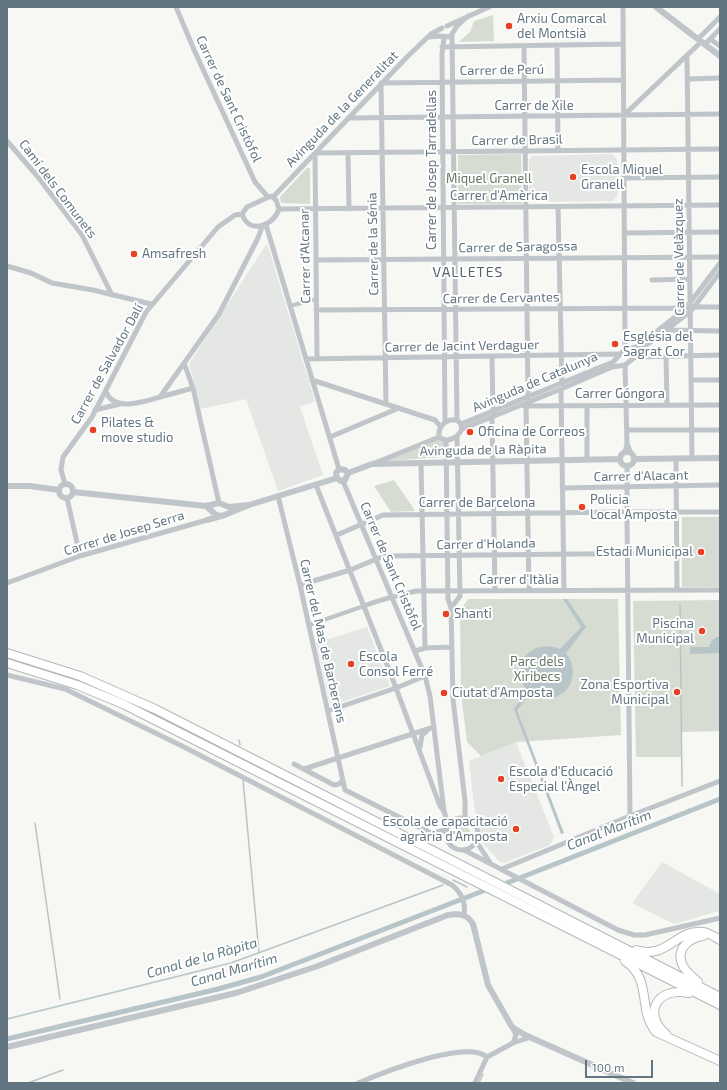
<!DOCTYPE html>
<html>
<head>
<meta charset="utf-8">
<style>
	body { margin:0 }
	#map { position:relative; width:727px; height:1090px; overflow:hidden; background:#f7f7f4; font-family:"Exo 2",sans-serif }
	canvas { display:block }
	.frame { position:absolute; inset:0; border:8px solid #627580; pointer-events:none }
	.scale { position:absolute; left:585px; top:1060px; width:68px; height:18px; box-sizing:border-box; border:2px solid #627580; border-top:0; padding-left:5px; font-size:12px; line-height:14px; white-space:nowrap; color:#627580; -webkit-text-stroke:3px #fff; paint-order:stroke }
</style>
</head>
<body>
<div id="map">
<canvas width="727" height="1090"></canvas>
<div class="frame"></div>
<div class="scale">100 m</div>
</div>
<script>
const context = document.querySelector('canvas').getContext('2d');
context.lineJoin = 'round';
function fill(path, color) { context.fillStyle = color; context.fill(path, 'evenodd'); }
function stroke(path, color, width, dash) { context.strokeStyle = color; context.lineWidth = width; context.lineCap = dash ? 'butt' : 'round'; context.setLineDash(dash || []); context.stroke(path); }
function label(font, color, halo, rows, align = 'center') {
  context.font = font + ' "Exo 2",sans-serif'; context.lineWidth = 4; context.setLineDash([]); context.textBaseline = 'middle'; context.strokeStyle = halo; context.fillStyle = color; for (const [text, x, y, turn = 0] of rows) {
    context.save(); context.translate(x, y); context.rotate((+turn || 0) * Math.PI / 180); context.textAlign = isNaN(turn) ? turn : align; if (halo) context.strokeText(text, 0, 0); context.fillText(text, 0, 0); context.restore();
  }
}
fill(new Path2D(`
	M612,154l5,5 1,36 -5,6 -79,1 -5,-4v-39l4,-3z
	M267,243l48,158 -15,6 23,68 -45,16 -32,-92 -45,10 -12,-45z
	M367,627l23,59 -58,19 -2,-2 -14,-60z
	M516,742l38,95 -4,8 -46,18 -4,-1 -19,-21 -1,-15 -4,-6 -7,-59z
	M662,862l58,32v19l-4,-1 -42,12 -42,-21z`), '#e5e7e5');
fill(new Path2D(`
	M493,15l1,26 -33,1 -1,-1 10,-9 4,-11z
	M521,154l1,50h-64v-49z
	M307,168h3v36l-29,-1 -1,-6z
	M438,439l6,4 -1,14 -58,4z
	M394,480l20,29v2l-23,1 -17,-26z
	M682,517h38v70h-38z
	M468,599h150l3,136 -104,7 -36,14 -14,-14 -6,-49 -1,-82z
	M720,600v131l-39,1 1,25h-46l-3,-156z
	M454 833a8 8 0 1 1 16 0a8 8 0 1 1-16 0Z`), '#d7dcd3');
fill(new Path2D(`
	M563,599h4l19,28 -20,26c20,26 -7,58 -35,40l-14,17 47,123 -3,1 -47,-125 13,-19c-20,-25 5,-53 33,-41l21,-22z
	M717,637h3v16l-30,1v-7h19l3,-7z`), '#b7c5c8');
stroke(new Path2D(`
	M680,604l2,182
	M239,740l1,5
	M243,780l16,173
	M689,809v2
	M35,823l25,176
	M453,880l14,7
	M7,1019l224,-56 212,-78
	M28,1083l35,-13
	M479,1083l4,-9`), '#b7c5c8', 1.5);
stroke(new Path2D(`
	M507,883l213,-84
	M7,1039l211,-50 43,-12 222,-86`), '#b7c5c8', 5);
const trunk = new Path2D(`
	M7,653l73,23 75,33 565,288
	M7,663l70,22 46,19 597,301
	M636,950c32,10 41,-22 67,-18 6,1 12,5 17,8
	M625,961c28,19 12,48 31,71l64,29
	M698,982c-5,-5 -12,-10 -15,-16 -8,-16 5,-28 20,-30
	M666,1034c-24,-20 -9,-48 23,-41`);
stroke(trunk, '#b4b8bb', 10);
stroke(new Path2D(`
	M290,306l26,-7
	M309,625l55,-19`), '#c0c5c9', 4);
stroke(new Path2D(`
	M176,7l19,45 60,130 13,15
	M623,7l2,341
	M447,26l42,-19
	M452,36l5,384
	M429,37l10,-1 11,1 7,-11 11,-10
	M444,38l-2,15 3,369
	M698,39l22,-22
	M710,39l10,7
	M705,44l15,-15
	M557,45l1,105
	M524,46l4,352
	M442,47l180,-3
	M687,55l5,403
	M688,79l32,-1
	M623,116l78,-74
	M348,118l372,-4
	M7,141l31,36 44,58 30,60
	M348,153l1,56
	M623,178l97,-1
	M271,196l5,4 3,9c-5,17 -30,26 -37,5l5,-7z
	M273,197l135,-141 23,-22 11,-6
	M558,207l4,177
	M279,209l441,-4
	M266,225l73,244
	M624,233l96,-1
	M316,260l404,-3
	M7,266l24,7 21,10 41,7 58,14
	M652,280l38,-1
	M694,307h26
	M316,310l370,-2
	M666,330l54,1
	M633,348l7,-3 46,-37 34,-45
	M636,353l55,-42 29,-39
	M666,356l1,49
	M492,357l1,55
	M635,357l85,-2
	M306,359l312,-5
	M317,359l-2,-206 405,-4
	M184,363l9,25 26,115
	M312,380l123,40 5,6
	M691,380h29
	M561,389l3,201
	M106,392c8,20 38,10 54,5l59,-83 39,-76 4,-11
	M160,397l33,-9
	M386,404l-5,-321 241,-3
	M526,404l3,187
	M524,406l196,-1
	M587,406v53
	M95,410l25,-6
	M492,417l3,174
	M450,420h7l3,3 2,6c-4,8 -14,15 -23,8 -1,-9 3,-14 11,-17z
	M461,424l152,-62 14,-15 6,1 3,4 -1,5 -10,8 -13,2 -51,22 -99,40
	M627,430h93
	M330,437l69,-29
	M446,440l2,159 3,9 2,91 12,102v17
	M627,444l4,9
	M625,452l2,-8 -2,-79
	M676,458l1,132
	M375,463l64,-26
	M421,463l4,185
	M343,481l82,195 5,20 14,115 4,14
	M65,484l-4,-14 2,-13 29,-40 54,-105 72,-85 17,-12 7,-1
	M316,485l77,195 47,126 3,4
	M562,488l158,-3
	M278,496l22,89 45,205 86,43 15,-3
	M67,498l13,58
	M627,507v-41
	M632,512h88
	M627,517l3,299
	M337,535l46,-20 239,-3
	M7,583l73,-27 127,-36
	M300,585l50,-15 34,-14 294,-3
	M364,606c17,-7 34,-10 52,-15l304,-1
	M451,608l9,-12 -3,-160
	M415,651l10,-3 26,-1
	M7,675l58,14 117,57 270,139c10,8 14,18 12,31
	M328,711l68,-23 29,-12
	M420,747l2,-12 5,-4
	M294,764l40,21 5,-1 4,-4
	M304,769l130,-42
	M446 834a16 16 0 1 1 32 0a16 16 0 1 1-32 0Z
	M476,841l15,23
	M464,850l154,80 16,5h11l75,-17
	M502,869l128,-53 90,-35
	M512,1027l4,8 -3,8
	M358,1083c24,-10 108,-44 129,-26
	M475,1083l12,-26 26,-14 18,-6`), '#c0c5c9', 5);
stroke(new Path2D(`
	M656,7l64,49
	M620 459a7 7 0 1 1 14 0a7 7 0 1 1-14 0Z
	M634,459l86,-1
	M348,473l24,-9 248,-5
	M337,478l-1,-5 3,-4 6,1 3,3
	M337,478l4,3 4,-1 3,-7
	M59 491a7 7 0 1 1 14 0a7 7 0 1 1-14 0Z
	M7,486h23l29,4
	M73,492l133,14 13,-3 10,4 20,-2
	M206,506l10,9 6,1 27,-11 88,-27
	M207,520l14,-4
	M7,1047l229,-54 82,-27 130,-51c11,-2 19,-1 25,9l15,61 24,42 13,8 108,48`), '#c0c5c9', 6);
stroke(trunk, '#fff', 8);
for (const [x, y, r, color] of [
	[509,26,4,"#e74124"],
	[573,177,4,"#e74124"],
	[134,254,4,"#e74124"],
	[615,344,4,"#e74124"],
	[93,430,4,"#e74124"],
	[470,432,4,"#e74124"],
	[582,507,4,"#e74124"],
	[701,552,4,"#e74124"],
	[446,614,4,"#e74124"],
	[702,631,4,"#e74124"],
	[351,664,4,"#e74124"],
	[677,692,4,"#e74124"],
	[444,693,4,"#e74124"],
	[501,779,4,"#e74124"],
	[516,829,4,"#e74124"]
]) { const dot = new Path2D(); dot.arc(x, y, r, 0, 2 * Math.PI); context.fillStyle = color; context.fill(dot); stroke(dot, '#fff', 1.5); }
label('13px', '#627580', '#fff', [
	["Arxiu Comarcal",517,19],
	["del Montsià",517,34],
	["Escola Miquel",581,170],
	["Granell",581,185],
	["Amsafresh",142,254],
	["Església del",623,337],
	["Sagrat Cor",623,352],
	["Pilates &",101,423],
	["move studio",101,438],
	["Oficina de Correos",478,432],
	["Policia",590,500],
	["Local Amposta",590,515],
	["Estadi Municipal",693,552,"right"],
	["Shanti",454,614],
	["Piscina",694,624,"right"],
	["Municipal",694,639,"right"],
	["Escola",359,657],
	["Consol Ferré",359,672],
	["Zona Esportiva",669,685,"right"],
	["Municipal",669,700,"right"],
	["Ciutat d'Amposta",452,693],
	["Escola d'Educació",509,772],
	["Especial l'Àngel",509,787],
	["Escola de capacitació",508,822,"right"],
	["agrària d'Amposta",508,837,"right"]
], 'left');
label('13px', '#627580', '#fff', [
	["Carrer de Perú",502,70,-1],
	["Carrer de Sant Cristòfol",229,99,65],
	["Carrer de Xile",534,106],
	["Avinguda de la Generalitat",342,109,-46],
	["Carrer de Brasil",517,140,-1],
	["Carrer de Josep Tarradellas",432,170,-90],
	["Camí dels Comunets",58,189,53],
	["Carrer d'Amèrica",499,196],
	["Carrer de la Sénia",373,244,-91],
	["Carrer de Saragossa",518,247,-1],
	["Carrer d'Alcanar",305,256,-91],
	["Carrer de Velàzquez",679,257,-91],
	["Carrer de Cervantes",501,298,-1],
	["Carrer de Jacint Verdaguer",462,346,-1],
	["Carrer de Salvador Dalí",107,364,-61],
	["Avinguda de Catalunya",535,382,-23],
	["Carrer Góngora",620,394],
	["Avinguda de la Ràpita",483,450,-1],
	["Carrer d'Alacant",641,476,-1],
	["Carrer de Barcelona",477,503],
	["Carrer de Josep Serra",124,533,-17],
	["Carrer d'Holanda",486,544,-1],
	["Carrer de Sant Cristòfol",391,566,67],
	["Carrer d'Itàlia",519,580],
	["Carrer del Mas de Barberans",323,641,77]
]);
label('13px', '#667861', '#fff', [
	["Miquel Granell",489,179],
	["Parc dels",537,662],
	["Xiribecs",537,677]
]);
context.letterSpacing = '1px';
label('14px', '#54626b', '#fff', [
	["VALLETES",468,272]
]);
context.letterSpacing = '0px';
label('italic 14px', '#617b82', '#fff', [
	["Canal Marítim",609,830,-21],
	["Canal de la Ràpita",202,958,-16],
	["Canal Marítim",234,970,-16]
]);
</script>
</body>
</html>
